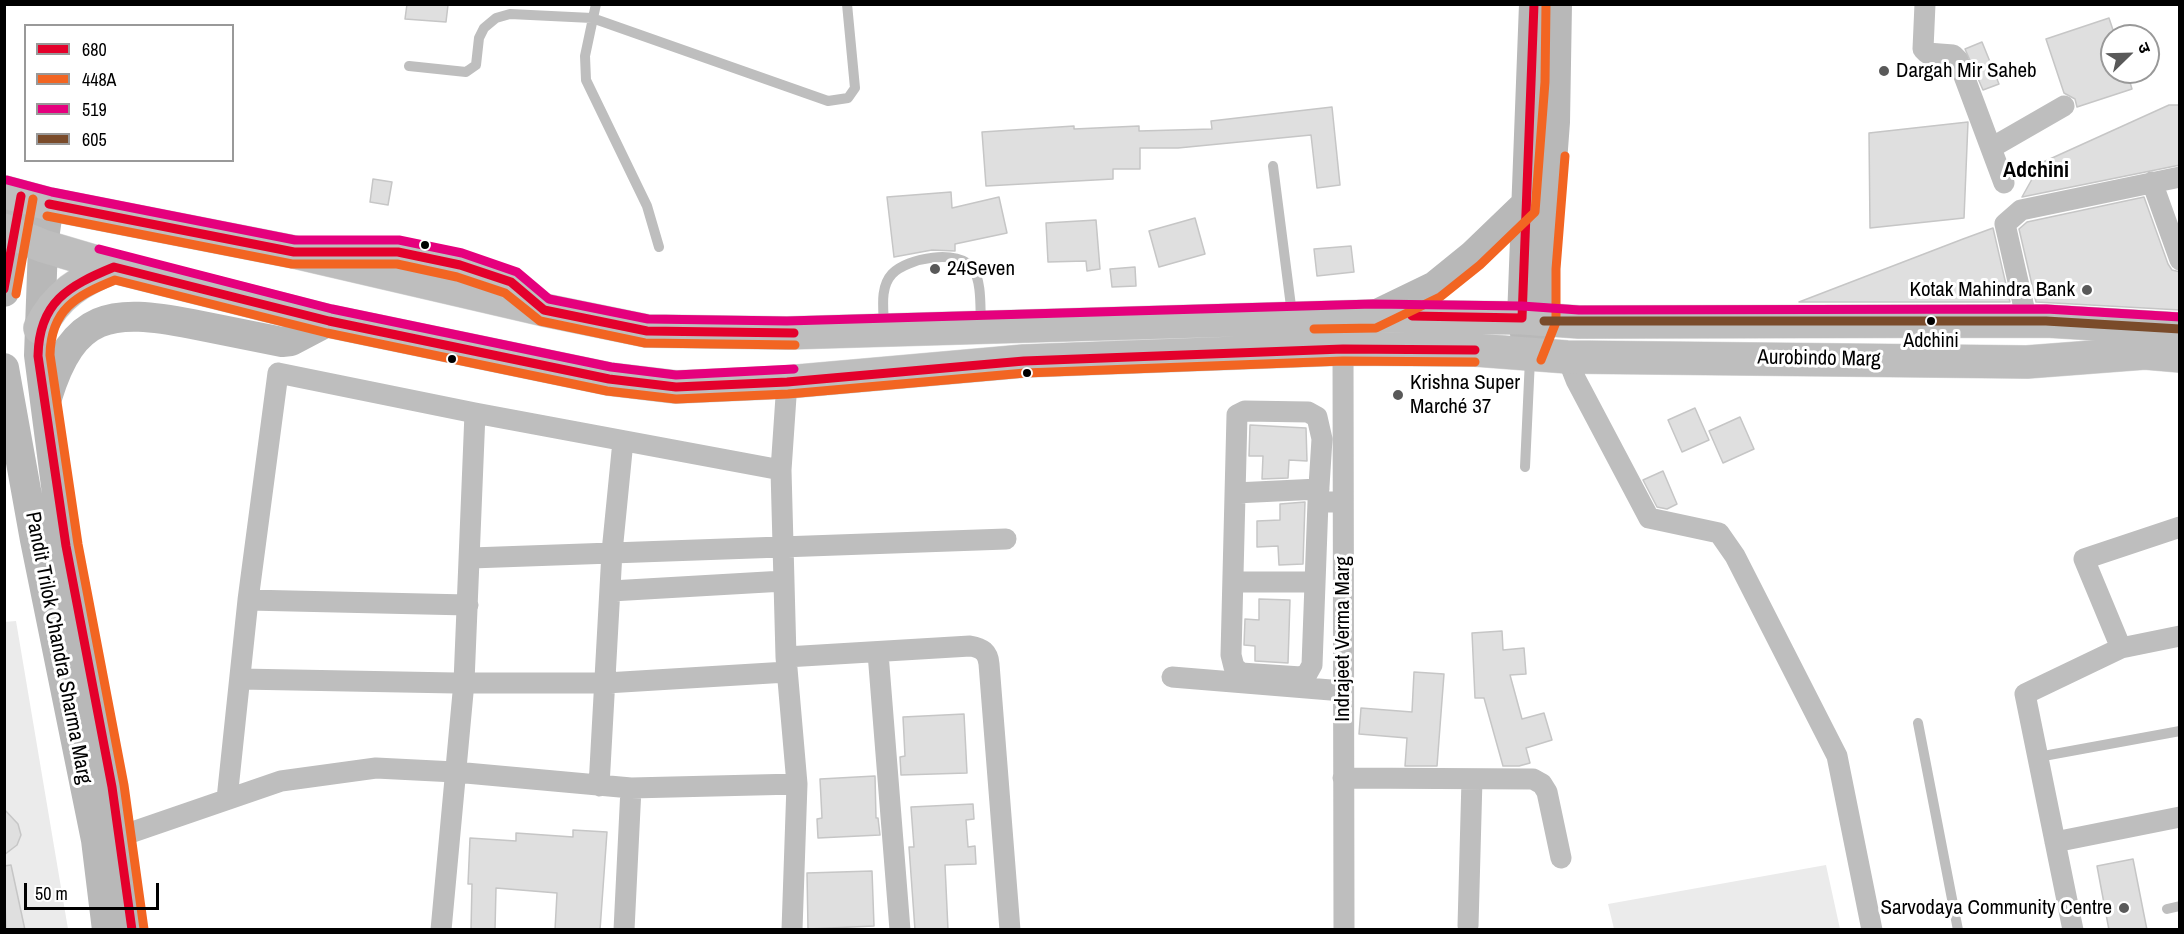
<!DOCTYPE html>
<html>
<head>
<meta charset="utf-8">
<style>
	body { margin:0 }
	#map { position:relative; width:2184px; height:934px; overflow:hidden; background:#fff; font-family:"Archivo Narrow","Noto Sans Devanagari",sans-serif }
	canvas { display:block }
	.frame { position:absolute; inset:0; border:6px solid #000; pointer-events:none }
	.legend { position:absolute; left:24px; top:24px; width:210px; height:138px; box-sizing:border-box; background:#fff; border:2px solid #999; margin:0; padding:8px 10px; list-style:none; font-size:18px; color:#000 }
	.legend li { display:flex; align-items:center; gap:12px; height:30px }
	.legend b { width:30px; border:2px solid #999 }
	.north { position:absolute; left:2100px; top:24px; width:60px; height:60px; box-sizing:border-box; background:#fff; border:2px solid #999; border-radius:50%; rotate:67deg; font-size:16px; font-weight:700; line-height:24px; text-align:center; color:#000 }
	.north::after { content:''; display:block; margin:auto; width:21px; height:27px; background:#595959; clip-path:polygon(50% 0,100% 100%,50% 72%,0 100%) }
	.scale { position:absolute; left:24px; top:883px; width:135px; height:27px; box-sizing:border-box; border:3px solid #000; border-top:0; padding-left:8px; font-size:18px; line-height:21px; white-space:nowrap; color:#000; -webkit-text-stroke:4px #fff; paint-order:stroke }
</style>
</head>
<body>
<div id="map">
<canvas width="2184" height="934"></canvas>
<div class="frame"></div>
<ul class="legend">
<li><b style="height:8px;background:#e4002b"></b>680</li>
<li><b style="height:8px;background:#f26522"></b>448A</li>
<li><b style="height:8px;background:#e5007d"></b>519</li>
<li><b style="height:8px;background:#7a4b2a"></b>605</li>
</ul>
<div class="north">उ</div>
<div class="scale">50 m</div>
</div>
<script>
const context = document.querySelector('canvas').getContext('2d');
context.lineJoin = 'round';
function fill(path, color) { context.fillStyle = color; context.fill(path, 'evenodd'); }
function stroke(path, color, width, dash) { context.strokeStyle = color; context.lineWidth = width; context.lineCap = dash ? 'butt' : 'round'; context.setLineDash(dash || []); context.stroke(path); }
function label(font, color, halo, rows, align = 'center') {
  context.font = font + ' "Archivo Narrow",sans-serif'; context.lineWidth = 6; context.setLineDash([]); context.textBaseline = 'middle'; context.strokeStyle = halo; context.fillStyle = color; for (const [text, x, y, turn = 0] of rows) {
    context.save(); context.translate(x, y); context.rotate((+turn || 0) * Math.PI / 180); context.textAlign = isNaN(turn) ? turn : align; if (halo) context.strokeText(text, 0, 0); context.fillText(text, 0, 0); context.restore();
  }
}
fill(new Path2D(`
	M16,621l52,308h-63l-1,-307z
	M1826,865l14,64h-226l-6,-25z`), '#ebebeb');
const building = new Path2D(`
	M407,4l41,1 -2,17 -41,-3z
	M2109,18l6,18h-3v36h15l5,17 -55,18 -2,-8 -11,-6 -18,-54z
	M1982,42l17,42 -16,6 -18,-41z
	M2169,105h11v60l-158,32 19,-34z
	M1332,107l8,78 -23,3 -6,-53 -133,13h-38v21h-27v10l-127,7 -4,-54 92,-6v3l65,-3v5l73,-2 -1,-8z
	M1968,122l-4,96 -94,10 -1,-95z
	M373,179l19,3 -4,23 -18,-3z
	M951,192l1,16 47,-11 8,36 -52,11v7l-23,-1 -38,7 -7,-60z
	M2144,197l24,67 4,6 8,2v38l-144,-8 -17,-73 8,-7z
	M1195,218l10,36 -46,13 -10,-36z
	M1096,220l4,49 -13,2 -1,-10 -38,1 -2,-39z
	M1993,228l17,74h-211l164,-63z
	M1351,246l3,26 -37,4 -3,-27z
	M1135,267l1,19 -24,1 -2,-18z
	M1695,408l14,32 -27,12 -14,-32z
	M1740,417l14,32 -31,14 -14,-32z
	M1250,425l56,3 1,33 -18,-1 -1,18 -26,1 1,-23h-14z
	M1663,471l14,33 -10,5 -10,-2 -14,-27z
	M1305,502l-2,62 -24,1 -1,-19 -21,1v-26l23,-1v-16z
	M1259,599l31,1 -2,63 -33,-2v-15l-11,-1 1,-26 14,1z
	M1502,631l1,19 21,-2 2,26 -16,1 12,44 22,-6 8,27 -26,8 4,15 -11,3h-16l-19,-68h-9l-3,-65z
	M1414,672l30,2 -7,92h-32l2,-28 -48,-4 2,-26 51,4z
	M964,714l3,59 -66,2 -1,-18 5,-1 -2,-39z
	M875,776l1,42h2l2,17 -62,3 -1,-19 5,-1 -2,-39z
	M973,804l1,15 -8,1 2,27 7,-1 1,18 -31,1 3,65h-33l-6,-83h5l-3,-40z
	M4,809l14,15 3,11 -4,10 -13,10z
	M573,830l34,2 -7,98h-45l2,-37 -61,-5 -1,42h-24l1,-46h-4l2,-46 46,3v-8l57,4z
	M2133,859l14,71h-38l-12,-64z
	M11,865l14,65h-19l-2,-64z
	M872,871l2,55 -66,3 -1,-56z`);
fill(building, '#dfdfdf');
stroke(building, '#c6c6c6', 1.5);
const highway = new Path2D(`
	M4,192l45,12 245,48 250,58 103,21 140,2 586,-17 149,2 57,4 467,-1 134,8
	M4,230l39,16 71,21 215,54 280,58 67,8 111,-5 237,-21 319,-12 132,1 92,7 460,5 118,-9 35,3
	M40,328c16,-33 41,-48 74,-61`);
stroke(highway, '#dbdbdb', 34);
stroke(new Path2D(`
	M596,4l-11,52 1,24 61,126 12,41
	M409,66l57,6 10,-7 3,-27 5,-10 12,-10 14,-4 82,4 236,83 20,-3 7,-10 -8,-84
	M1273,166l19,148
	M884,328c0,-17 -5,-40 8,-54 15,-16 67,-26 81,-5 9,13 7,39 8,55
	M1525,467l5,-108
	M1918,723l40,207
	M2038,757l142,-26
	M2167,909l13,-3`), '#bebebe', 10);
stroke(new Path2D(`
	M1925,4l-2,45 4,4 26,2 5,5 46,123
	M1991,148l73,-42
	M2152,182l28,78
	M340,252h58l62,13 51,17 25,22
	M2027,321l-22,-97 16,-14 159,-33
	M1343,349l1,581
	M1567,357l9,23 73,138 70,15 16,23 102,200 35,174
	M787,382l-6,88 5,187 11,127 -5,146
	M1235,493l84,-4
	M1318,502l-6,163 -5,9 -6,3 -60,-4 -7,-6 -3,-12 6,-240 8,-4 63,1 9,5 5,22 -4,63h25
	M471,558l535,-19
	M1233,582h82
	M611,591l173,-10
	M248,600l220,5
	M2121,648l-37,-89 96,-32
	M878,653l22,277
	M786,657l184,-11c12,2 18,6 19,18l21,266
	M1172,677l171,14
	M240,679l215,4h151l181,-11
	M1343,778l190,1 9,5 5,8 14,66
	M599,786l13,-234 11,-111
	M227,799l21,-199 30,-227 197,40 306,57
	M107,838l14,-2 160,-55 95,-13 79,4 176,16 166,-4
	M2055,842l125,-25
	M1468,926l4,-147
	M441,930l23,-248 11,-269
	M624,930l7,-142
	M2073,930l-48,-236 96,-46 59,-12`), '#bebebe', 21);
stroke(new Path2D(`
	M49,204l-6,42 -4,109 19,146 59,314 15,115
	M4,292l9,-60 8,-36
	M1373,316l62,-30 37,-30 53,-51
	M1527,343l-5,-25 12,-314
	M1530,355l14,-34v-52l11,-147 2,-118
	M4,368l31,172 61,300 11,90
	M47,398c26,-86 64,-90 145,-74 30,6 60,12 90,18l9,-1 38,-20`), '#b8b8b8', 30);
stroke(highway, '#bebebe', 33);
stroke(new Path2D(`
	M49,204l245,48h104l62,13 51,17 33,28 103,21 147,2
	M4,289l17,-93
	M1412,316l110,2 12,-314
	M132,930l-20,-143 -46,-241 -28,-190c1,-54 30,-70 76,-89l215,54 280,58 67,8 111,-5 237,-21 319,-12 132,1`), '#e4002b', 9);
stroke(new Path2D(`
	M47,216l245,48h105l60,13 48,16 35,28 105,22 150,2
	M16,294l17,-95
	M1314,329l62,-1 64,-31 40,-32 55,-53 10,-130 1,-78
	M1541,360l15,-38v-53l9,-113
	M144,929l-20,-144 -46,-241 -28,-189c1,-46 26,-59 65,-75l212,53 280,58 69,8 112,-5 237,-21 318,-12 132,1`), '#f26522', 9);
stroke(new Path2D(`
	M7,180l45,12 243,48h104l63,13 55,19 32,27 99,20 139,2 586,-17 149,2 57,4 467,-1 134,8
	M99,249l233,60 279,58 65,8 118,-6`), '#e5007d', 9);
stroke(new Path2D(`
	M1544,321h502l134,8`), '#7a4b2a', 9);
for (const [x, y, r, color] of [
	[1884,71,6,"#595959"],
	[425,245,5,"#000"],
	[935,269,6,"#595959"],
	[2087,290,6,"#595959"],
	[1931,321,5,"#000"],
	[452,359,5,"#000"],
	[1027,373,5,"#000"],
	[1398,395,6,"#595959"],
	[2124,908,6,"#595959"]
]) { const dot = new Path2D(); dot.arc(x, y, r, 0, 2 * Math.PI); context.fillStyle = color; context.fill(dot); stroke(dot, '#fff', 2); }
label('20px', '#000', '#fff', [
	["Adchini",1931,342]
]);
label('21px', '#000', '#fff', [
	["Dargah Mir Saheb",1896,71],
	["24Seven",947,269],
	["Kotak Mahindra Bank",2075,290,"right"],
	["Krishna Super",1410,383],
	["Marché 37",1410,407],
	["Sarvodaya Community Centre",2112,908,"right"]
], 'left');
label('21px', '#000', '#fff', [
	["Aurobindo Marg",1819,359,1],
	["Indrajeet Verma Marg",1343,639,-90],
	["Pandit Trilok Chandra Sharma Marg",58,648,79]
]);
label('bold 22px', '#000', '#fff', [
	["Adchini",2036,171]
]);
</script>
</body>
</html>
